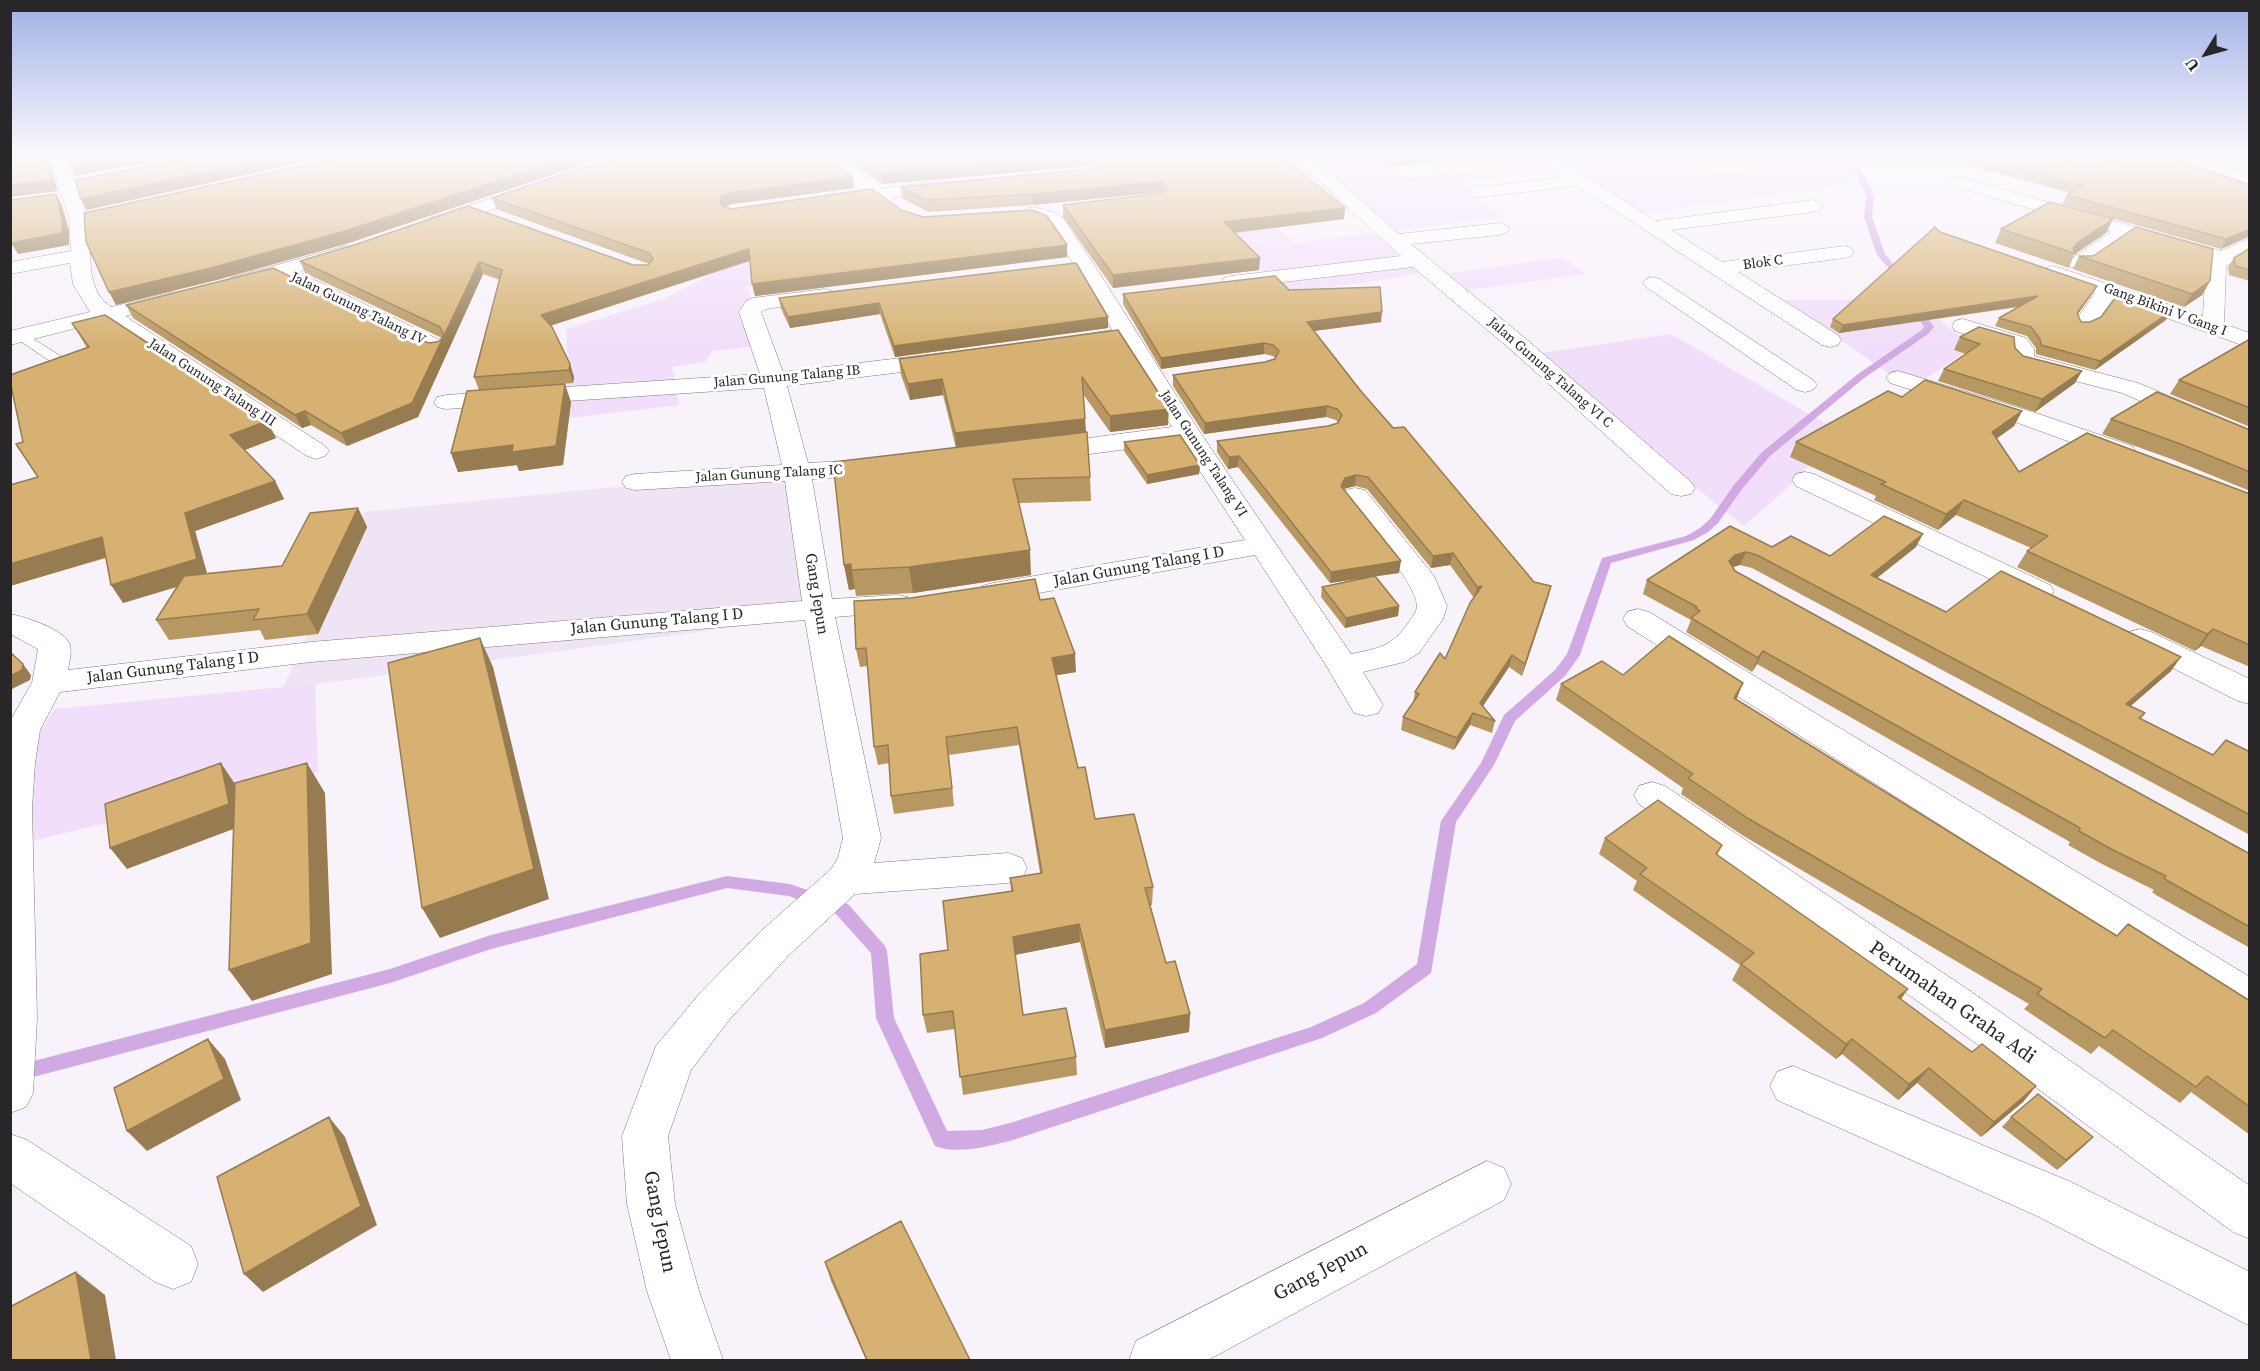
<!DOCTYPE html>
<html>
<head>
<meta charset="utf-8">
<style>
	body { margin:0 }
	#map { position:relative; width:2260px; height:1371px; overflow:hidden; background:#f8f2fa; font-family:"Source Serif 4",serif }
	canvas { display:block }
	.frame { position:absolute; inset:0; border:12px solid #282629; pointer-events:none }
	.north { position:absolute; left:2176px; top:24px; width:60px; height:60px; -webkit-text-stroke:4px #fff; paint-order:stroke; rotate:233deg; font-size:16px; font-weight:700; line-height:24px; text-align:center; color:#282629 }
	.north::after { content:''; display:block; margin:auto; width:21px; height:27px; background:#282629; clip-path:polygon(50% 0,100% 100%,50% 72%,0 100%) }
</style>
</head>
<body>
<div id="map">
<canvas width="2260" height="1371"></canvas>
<div class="frame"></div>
<div class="north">U</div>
</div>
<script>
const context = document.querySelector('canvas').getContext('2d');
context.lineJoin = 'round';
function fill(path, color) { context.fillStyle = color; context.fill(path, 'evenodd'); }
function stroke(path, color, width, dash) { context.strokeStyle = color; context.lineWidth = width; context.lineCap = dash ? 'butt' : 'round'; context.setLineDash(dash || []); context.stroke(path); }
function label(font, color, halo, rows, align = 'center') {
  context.font = font + ' "Source Serif 4",serif'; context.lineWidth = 6; context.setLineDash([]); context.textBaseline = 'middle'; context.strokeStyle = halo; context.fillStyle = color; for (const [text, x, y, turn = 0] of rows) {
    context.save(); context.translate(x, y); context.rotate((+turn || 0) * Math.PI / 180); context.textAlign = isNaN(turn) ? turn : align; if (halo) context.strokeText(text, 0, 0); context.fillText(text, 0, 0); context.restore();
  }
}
fill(new Path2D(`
	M2174,155h75v26l-44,-14z
	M806,468l16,147 -540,74 83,-177z`), '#eee4f3');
fill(new Path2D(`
	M1343,155h34l28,23 150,-18 -8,-5h132l37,19 90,-14 -6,-5h76l-14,11 -10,13 -22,9 -195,26 -59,-42 -117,10 44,36 -107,12 45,39 -71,13 -91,11 -75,-91 106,-43zM1368,208l27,22 -100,13 -21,-18z
	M746,251l15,33 -14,3 23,58 -58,6 -7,11 -33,5 7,38 -110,13 -3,-89 98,-30 50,-26 4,-15z
	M1563,257l23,17 -125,17 -17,-17z
	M1914,299l59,48 -63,42 -125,-89z
	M1671,334l164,95c-22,40 -57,67 -91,97l-215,-171z
	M315,684l3,88 -307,74 2,-76 42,-61z`), '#f1defa');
fill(new Path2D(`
	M1854,155h8l-8,6 12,16 8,19 -2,21 13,37 11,13v18l-7,-2 -1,-16 -11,-12 -13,-38 2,-21 -8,-19 -11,-17z
	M1906,309c11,-1 22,8 28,18l-6,7 -64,44 -94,78 -28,33 -24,34 -10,9 -14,8 -83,23 -31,92 -15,21 -50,45 -21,44 -38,57 -25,151 -55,40 -54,25 -312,103c-22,5 -52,14 -75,5l-59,-128 -5,-65 -35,-39 -47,-18 -62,-8 -236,61 -101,34 -372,98 -8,-4 2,-10 6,-2 372,-96 101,-34 236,-59 63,8 58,20 37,42 2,5 7,67 53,113 35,-1 28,-7 301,-96 53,-24 53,-39 24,-143 40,-58 23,-48 51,-45 12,-16 35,-96 84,-22 14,-8 10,-9 24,-34 28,-33 96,-78 64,-44 2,-3 -3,-5 -15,-9z`), '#d1aae4');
const service = new Path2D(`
	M21,331l52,33 2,3 -2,3h-10l-47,-32 -2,-3 2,-3z`);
const minor = new Path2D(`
	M49,155h16c8,20 16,40 22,61 8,29 -6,71 24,91l61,-15 8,1 3,5 -3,5 -55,13 200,130 4,5 -4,5 -9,3 -9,-3 -203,-135 -94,24v-14l80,-19 -17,-28 -3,-21 -60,11v-12l61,-11 -2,-33z
	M830,155h16l1,7 36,26 62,-7 6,1 3,4 -3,4 -6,1 -51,6 -3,5 -6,1 -10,-3 -42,4 -6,-1 -3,-4 3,-4 36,-5 -31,-22 -3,-4z
	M1291,155h18l90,79 100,-11 7,2 3,4 -3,4 -7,2 -88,9 115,95 165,143 4,6 -4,6 -10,2 -10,-2 -161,-145 -97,-82 -182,21 -7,-2 -3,-4 3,-4 7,-2 170,-20z
	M1532,155h20l104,66 157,-21 7,2 2,4 -2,4 -7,2 -142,18 51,32 122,-16 7,2 3,4 -3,4 -7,2 -106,14 100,63 3,5 -3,5 -8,2 -8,-2 -245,-159 -98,11 -6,-1 -3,-4 3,-4 6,-1 84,-10z
	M2168,155h23l59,22v11l-80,-29z
	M1959,177l262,74 29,-13v14l-24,14 -2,58 26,9v15l-136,-49c-13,12 -16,34 -37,29l-3,-5 21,-30 -49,-17 -3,-4 3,-4 7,-2 7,2 143,48 3,-52 3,-4 -80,-23 -44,30h-14l-3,-4 3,-4 40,-27 -158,-46 -3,-4 3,-4z
	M537,183l6,1 3,4 -3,4 -101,35h-14l-3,-4 3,-4z
	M1033,207l21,5 9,6c48,70 90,143 137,214 50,75 101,148 151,222 29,-6 40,-7 58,-32 3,-4 8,-11 8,-16 -1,-26 -59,-86 -76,-110l4,-6 10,-2 10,2 69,86 13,30 -4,13 -24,34 -15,9 -41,10 20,33 -5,8 -12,3 -12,-3 -27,-46 -72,-112 -262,46 -11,-3 -4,-6 4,-6 11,-3 252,-43 -64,-98 -137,18 -9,-2 -4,-6 4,-6 9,-2 128,-17 -52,-84 -42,6 -8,-2 -3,-5 3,-5 42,-7 -17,-33 -46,-71 -8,-6 -15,-3 -2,-4 2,-4z
	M346,246l7,2 3,4 -3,4 -55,16 146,70 3,5 -3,5 -8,2 -8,-2 -151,-75 -40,11 -7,-2 -3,-4 3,-4z
	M1653,277l7,2 153,101 4,5 -4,5 -8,2 -8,-2 -151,-103 -3,-4 3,-4z
	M825,289l7,2 4,4 -4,4 -66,10 -5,3 22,60 160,-19 8,2 4,5 -4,5 -8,2 -156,19 21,77 71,-4 9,2 4,6 -4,6 -9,2 -67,4 20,120 65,-4 11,2 4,7 -4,7 -73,6 46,221 -7,25 134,-10 14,5 5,10 -5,10 -14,5 -153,11 -66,61 -59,64 -39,51 -23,66 7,68 24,87 24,69h-52l-24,-69 -20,-87 -5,-68 34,-90 44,-53 61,-62 70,-62 7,-11 5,-20 -38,-218 -494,42 -251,30 -20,38 -5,33 -3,45 5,210 -4,75 -7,14 -16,6v-392l22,-38 6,-34 -28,-15v-20c15,3 55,15 60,31 2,8 -1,18 -2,25l243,-28 491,-41 -17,-120 -150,9 -9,-2 -4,-6 4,-6 9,-2 147,-9 -18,-77 -318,21 -9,-2 -3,-5 3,-5 9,-2 314,-21 -21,-62 7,-11 7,-3z
	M1963,319l63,19 8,11v7l104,27 112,47v18l-128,-55 -105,-27 -7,-7v-11l-55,-17 -3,-5 3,-5z
	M1898,371l138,42 96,33 4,6 -4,6 -9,2 -9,-2 -96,-35 -128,-40 -4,-5 4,-5z
	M1805,472l9,2 236,111 4,6 -4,6 -11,3 -11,-3 -232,-111 -4,-6 4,-6z
	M1638,609l11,3 601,365v40l-15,-5 -608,-386 -4,-7 4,-7z
	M2140,629l11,3 99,47v25l-12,-3 -109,-55 -5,-7 5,-7z
	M1652,782l13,4 305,205 280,195v53l-17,-7 -293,-215 -301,-213 -5,-9 5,-9z
	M1793,1066l278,116 179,90v54l-213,-110 -260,-116 -7,-14 7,-14z
	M10,1134l17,6 164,106 7,18 -7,18 -18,7 -18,-7 -145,-99z
	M1487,1161l17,7 7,16 -7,16 -296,160h-79l7,-19z`);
stroke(service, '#7f7a81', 1);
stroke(minor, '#7f7a81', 1);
stroke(new Path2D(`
	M1446,166l23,-3`), '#888489', 2, [1.5, 1.5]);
fill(service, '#fff');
fill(minor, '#fff');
fill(new Path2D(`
	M631,155h199l-1,2 25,31 -122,16 -7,3 6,2 170,1 22,7 144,28v12l-312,39 -5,-35 -200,65 20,38 4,13 -1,6 -62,5 60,14 -8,63 -44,6 -2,-6 -59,7 -7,-19 28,-63 -5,-13 26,-97 -17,-6 -65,143 -71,29 -36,-21 -9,3 -169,-110 -7,-13 296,36 8,2 10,-2 2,-3 -137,-65 -5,-12 57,-17 276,21h15l1,-1 -153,-55 -4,-11z
	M848,155h289l1,2 206,62 -110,14 25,37 -146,18 -50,-71v-12l100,-12 -1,-1 -129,13 -105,7 -26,-14 -1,-11 189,-18 7,-1 -7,-2 -208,18 -33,-23z
	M1372,155h125l-106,12z
	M1931,155h115l39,9 165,21v51l-29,13 -159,-45 5,-9 4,-2z
	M2069,155h37l-25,3z
	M2113,219l-7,14 -31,20 -6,15 -74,-25 6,-14z
	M1940,232l152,62 -14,20 3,8h9l76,-2 -71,50 -59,-16v-6l-9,-12 -32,-10 4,-8 20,-11 -180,26 -9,-6 3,-8z
	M2250,248v33l-21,-6 -1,-8 6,-9z
	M2079,256l131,25 -8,14 -18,12 -111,-38z
	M1076,263l32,65 -213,29 -15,-43 -90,14 -9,-19 -2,-11z
	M1123,294l258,28 -67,9 46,59 188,208 -26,78 -13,-9 -26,39 12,15 -3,12 -22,-8 -16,25 -53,-20 2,-13 10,-14 2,-11 30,-33 29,-61 -24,-33 -19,3 -64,-79 -12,-3 -12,3 56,84 -24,3 24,30 -1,10 -53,12 -24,-31 1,-10 40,-9 -32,5 -92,-116 -10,2 -11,-17v-11l111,-15 10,-3 -2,-3 -10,-3 -122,17 -31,-48v-11l92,-13 10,-4 -2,-2 -9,-2 -103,15 -38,-65z
	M72,323l195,98 9,17 -31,12 30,31 9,18 -89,32 12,42 75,-7 76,-58 9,19 -49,107 -53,6 -5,-10 -91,10 -13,-20 21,-33 -54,16 -17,-45 -96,28v-101l28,-8 49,-129z
	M1118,330l50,95 -58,7 -27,-38 3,38 4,45 1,24 -72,2 12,72 -118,18 -57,3 -1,-7 -6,1 -5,-25 112,-117 -13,-53 -33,5 -9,-25 -2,-16z
	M1960,337l55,11 8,8 52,27 -40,29 -97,-31 6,-12 22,-15 -12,-4z
	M2250,339v88l-80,-33 9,-14z
	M1902,397l120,14 -8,15 -17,12 22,34 231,22v173l-49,-21 -6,5 -178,-84 10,-16 4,-3 -75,-33 -18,15 -64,-30 2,-4 -86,-39 6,-15z
	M2111,419l139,11v61l-76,-31 -72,-26z
	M1124,442l76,23 -1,9 -52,10 -23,-33z
	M1730,526l42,21 58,9 86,-9 -39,31 69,34 225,59 -41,35 15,7 -4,6 72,36 37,-3v83l-498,-267 -12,-3 -7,2 2,4 515,283v94l-94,-53 -4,-3 2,-2 -52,-26 -34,-19 2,-3 -313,-178 -5,8 -66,-40 5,-12 -48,-26 4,-14z
	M1040,600l36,72 -20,3 22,93 17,51 58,68 -1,18h-2l16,58 24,51 -1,18 -84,16 -25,-106 -65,13 8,60 53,42 1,18 -114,20 -8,-66 -28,4 -4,-18 25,-65 63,-59 -1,-13 30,-5 -21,-128 -70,10 5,51 -60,8 -3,-18 -2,-33 -11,2 -4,-18 -6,-81 -8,1 -4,-18z
	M1623,675l113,24 381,237 133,65v134l-59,-43 -11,11 -81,-57 -8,8 -67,-45 5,-5 -287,-169 -61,-41 2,-6 -127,-88 5,-16z
	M1605,838l117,7 -5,10 184,144 71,53 64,34 -13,16 -42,35 -64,-54 -19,17 -56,-46 -6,5 -104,-79 8,-15 -107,-75 4,-9 -38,-27z
	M2011,1117l82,20 -36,33 -55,-43z
	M825,1262l145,98h-104l-35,-79z`), '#b89862');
fill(new Path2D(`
	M44,155h3l11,36 -48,6v-12z
	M126,155h61l-112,21 -5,-10z
	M283,155h52l-248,55 -6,-11z
	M576,155h39l-16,4 -253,85 -129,36 -101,25 -7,-13z
	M1090,155v11l-208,18 -2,-11z
	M1392,155h105l-106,12z
	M2082,155h24l-25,3z
	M853,177l1,11 -122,16 -8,3 -2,6 -2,-11 2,-6 8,-3z
	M1163,181l-1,11 -129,13 -1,-11z
	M56,194l6,11 7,26v14l-51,9 -7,-11z
	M1345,208l-1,11 -121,15 1,-12z
	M2113,219l-7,14 -31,21 -4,-2 6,-9z
	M2250,229v7l-29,13 5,-10z
	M1067,245v12l-312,39 -3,-12z
	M749,249l2,11 -205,67 -5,-12z
	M1260,258l-1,12 -146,18v-13z
	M479,262l4,12 -65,143 -71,29 -6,-13 71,-30z
	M2210,281l-8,14 -18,12 8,-13z
	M2097,286l-5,8 -20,28 5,-9z
	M2038,296l-5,8 -194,29 4,-8z
	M879,303l1,11 -90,14 -2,-11z
	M2171,311l-5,9 -71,50 5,-9z
	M1382,312l-1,10 -75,10 1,-10z
	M1108,317v11l-213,29 -1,-11z
	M1264,343v11l-103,15v-11z
	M570,364l4,13 -1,6 -4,-13z
	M2082,371l-7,12 -40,29 7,-13z
	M942,379l1,16 -33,5 -2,-16z
	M565,384l6,18 -8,63 -44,6 -2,-6 -59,7 -7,-19z
	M1327,406l-1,11 -122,17 1,-11z
	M1169,409l-1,16 -58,7v-16z
	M305,411l6,14 -9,3 -7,-13z
	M2022,411l-8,15 -29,21 7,-15z
	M1085,419l1,17 -130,14 -1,-17z
	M267,421l9,17 -37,14 -9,-17z
	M1239,456l-1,11 -10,2 1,-12z
	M1200,465l-1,9 -52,10v-9z
	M1356,475l-1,11 -12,3 -2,-3 4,-8z
	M275,481l9,18 -89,32 13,46 -85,26 -12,-18 74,-72z
	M1964,500l-8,15 -18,15 8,-16z
	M358,508l9,19 -49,107 -11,-20z
	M1923,534l-7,13 -52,41 7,-13z
	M102,537l11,18 -103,31v-22z
	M1030,550l1,25 -118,18 -4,-26z
	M1746,552l-6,13 -10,3 -1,-7 6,-6z
	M1453,553l-3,12 -19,3 2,-12z
	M1401,561l-2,12 -69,10 1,-11z
	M851,564l4,25 -6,1 -5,-25z
	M1482,586l-8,13 3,-12z
	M1551,586l-3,12 -26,78 3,-12z
	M1399,606l-1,10 -53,12 1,-10z
	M2213,629l-12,17 -6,5 12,-17z
	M480,638l13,29 56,232 -109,39 -18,-30z
	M1763,651l-6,13 -5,8 6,-14z
	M1075,654l1,18 -23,4 -1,-18z
	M1512,655l-3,12 -32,48 3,-12z
	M2181,657l-10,14 -54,47 9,-14z
	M23,664l8,11 -1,5 -20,10v-14z
	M1743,683l-6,15 -10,16 7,-16z
	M1473,713l-3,12 -16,25 3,-12z
	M221,763l14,21 9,41 -117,44 -17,-21z
	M307,763l18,30 7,181 -80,27 -23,-31z
	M1079,924l1,18 -66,13 -1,-18z
	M1908,989l-11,16 1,-8z
	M1190,1014l-1,18 -84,16v-18z
	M208,1039l17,20 16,41 -94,51 -20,-20z
	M1852,1039l-10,15 -6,5 10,-15z
	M1929,1068l-12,15 -19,17 11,-16z
	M2036,1086l-13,16 -42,35 13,-15z
	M329,1117l16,20 32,88 -114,67 -19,-18z
	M2093,1137l-10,10 -26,23 9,-10z
	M76,1272l29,23 11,65h-25z`), '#967c50');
const building = new Path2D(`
	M10,155h34l8,25 -42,5z
	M65,155h61l-56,11z
	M203,155h80l-202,44 -6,-19z
	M351,155h225l-234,77 -131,36 -102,24 -23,-50 -2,-29z
	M631,155h195l27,22 -123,16 -8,3 -2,6 2,4 9,3 141,-20 29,21 22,7 109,-7 15,6 20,29 -315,39 -3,-35 -208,66 11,12 18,37 -1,6 -95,7 28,-107 -23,-8 -67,141 -71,30 -36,-22 -10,4 -169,-110 147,-37 149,73 8,2 10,-2 4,-6 -4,-8 -140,-66 57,-17 111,-38 165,59h15l5,-6 -4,-6 -157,-55 82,-28z
	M854,155h282l2,2 6,1 11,-3h124l66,53 -121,14 36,36 -147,17 -50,-70 100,-12 4,-6 -4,-6 -131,13 -106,6 -25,-13 189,-18 8,-1 3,-6 -3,-5 -8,-2 -210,18z
	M1966,155h80l39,9 62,-9h15l88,30v44l-24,10 -159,-44 16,-9z
	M56,194l6,26v13l-51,10 -1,-43z
	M2050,202l63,17 -36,24 -4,6 3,5 -75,-25z
	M1935,227l5,5 157,54 -20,27 4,9h9l11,-5 18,-24 52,18 -71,50 -59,-16 -1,-6 -9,-12 -32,-9 39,-22 -195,29 -10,-6z
	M2136,227l77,22 -3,32 -18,13 -113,-38h14z
	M2250,248v22l-15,-4 -1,-8z
	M1076,263l32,54 -214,29 -15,-43 -91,14 -9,-19z
	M1275,276l14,14 91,-3 2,25 -75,10 53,68 33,38 11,-1 130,155 17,4 -26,78 -13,-9 -32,48 15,18 -22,-8 -16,25 -54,-21 16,-23 -4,-2 25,-39 5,6 25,-56 12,-17 -5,1 -24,-34 -20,3 -65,-79 -12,-2 -11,3 -4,8 60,75 -70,11 -92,-116 -10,1 -12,-16 111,-15 10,-3 4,-8 -5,-6 -10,-3 -122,17 -32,-48 92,-13 10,-3 4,-8 -6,-6 -9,-2 -103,15 -38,-64z
	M105,315l162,106 -37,14 45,46 -90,32 12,46 -86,26 -9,-48 -92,27v-79l28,-8 -22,-33 7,-2 -13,-61v-6l79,-28 -17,-24z
	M1979,327l35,10 1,11 8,8 59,15 -40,28 -98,-30 36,-25 -20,-7z
	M1118,330l51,79 -59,7 -28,-39 3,42 -130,14 -13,-54 -34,5 -9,-25z
	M2250,339v69l-71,-28z
	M1925,380l97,31 -30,21 27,40 68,-39 163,61v151l-37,-16 -6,5 -180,-83 21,-15 -84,-36 -18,14 -65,-30 5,-2 -90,-40 92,-51 14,6z
	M565,384l-9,62 -44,6 1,-7 -62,8 16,-62z
	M2157,392l93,38v42l-67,-27 -72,-26z
	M1087,432l3,45 -77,2 17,71 -121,17 -58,3v-6l-7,1 -11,-103z
	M1180,435l20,30 -53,10 -23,-33z
	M358,508l-51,106 -54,6 6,-11 -103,11 28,-44 98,-10 28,-53z
	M1884,516l39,18 -52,41 75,37 55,-41 180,86 -55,47 19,9 -6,5 74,37 13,-15 24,12v63l-493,-260 -11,-3 -11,3 -6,6 6,10 515,283v73l-82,-46 -4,-3 2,-2 -53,-26 -34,-19 1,-3 -317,-177 -5,7 -67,-40 9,-7 -5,-3 2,-1 -50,-27 83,-54 42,21 19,-11 39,20z
	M1375,576l24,30 -53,12 -24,-31z
	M1035,579l5,21 14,-2 21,56 -23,4 26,110 7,-1 10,52 39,-5 19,73 -8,1 21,75 9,-2 15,53 -85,16 -26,-106 -66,13 10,78 43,-7 10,49 -116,20 -7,-66 -30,4 -3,-61 28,-4 -5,-49 70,-10 -3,-13 32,-5 -25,-146 -71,10 6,51 -61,8 -3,-51 -14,2 -8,-99 -10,1 -2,-48 57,-3z
	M1669,636l74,47 -9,15 383,238 11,-12 122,77v106l-43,-31 -11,11 -83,-57 -8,8 -68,-44 5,-5 -293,-170 -61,-41 5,-4 -132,-90 41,-23 21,14z
	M480,638l54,231 -112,39 -34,-245z
	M10,652l13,12 -1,6 -12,6z
	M221,763l8,41 -119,44 -5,-44z
	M307,763l4,180 -82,27 6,-187z
	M1658,800l64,45 -6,9 192,135 -10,8 74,55 10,-8 54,42 -42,36 -65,-54 -20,16 -57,-45 -6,5 -105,-80 13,-11 -114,-79 7,-6 -42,-30z
	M208,1039l16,40 -97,52 -13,-43z
	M2038,1094l55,43 -27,23 -55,-43z
	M329,1117l32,89 -117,68 -27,-97z
	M901,1221l69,139h-103l-42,-98z
	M76,1272l15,88h-81v-53z`);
fill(building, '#d6b172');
stroke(building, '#967c50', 1.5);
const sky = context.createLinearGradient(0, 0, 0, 347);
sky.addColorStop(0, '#9fb0e6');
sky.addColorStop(0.45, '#fcf9fd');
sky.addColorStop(1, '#fcf9fd00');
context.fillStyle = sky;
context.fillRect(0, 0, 2260, 347);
label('14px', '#282629', '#fff', [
	["Blok C",1763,263,-8],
	["Jalan Gunung Talang IV",358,309,26],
	["Gang Bikini V Gang I",2165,310,20],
	["Jalan Gunung Talang VI C",1550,373,41],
	["Jalan Gunung Talang IB",787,377,-5],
	["Jalan Gunung Talang III",212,383,33],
	["Jalan Gunung Talang VI",1203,454,57],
	["Jalan Gunung Talang IC",769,474,-3]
]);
label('16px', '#282629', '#fff', [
	["Jalan Gunung Talang I D",1139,567,-10],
	["Gang Jepun",816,594,81],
	["Jalan Gunung Talang I D",657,622,-5],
	["Jalan Gunung Talang I D",173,668,-7]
]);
label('20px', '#282629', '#fff', [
	["Perumahan Graha Adi",1952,1003,35],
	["Gang Jepun",659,1222,79],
	["Gang Jepun",1321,1272,-28]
]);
</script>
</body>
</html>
